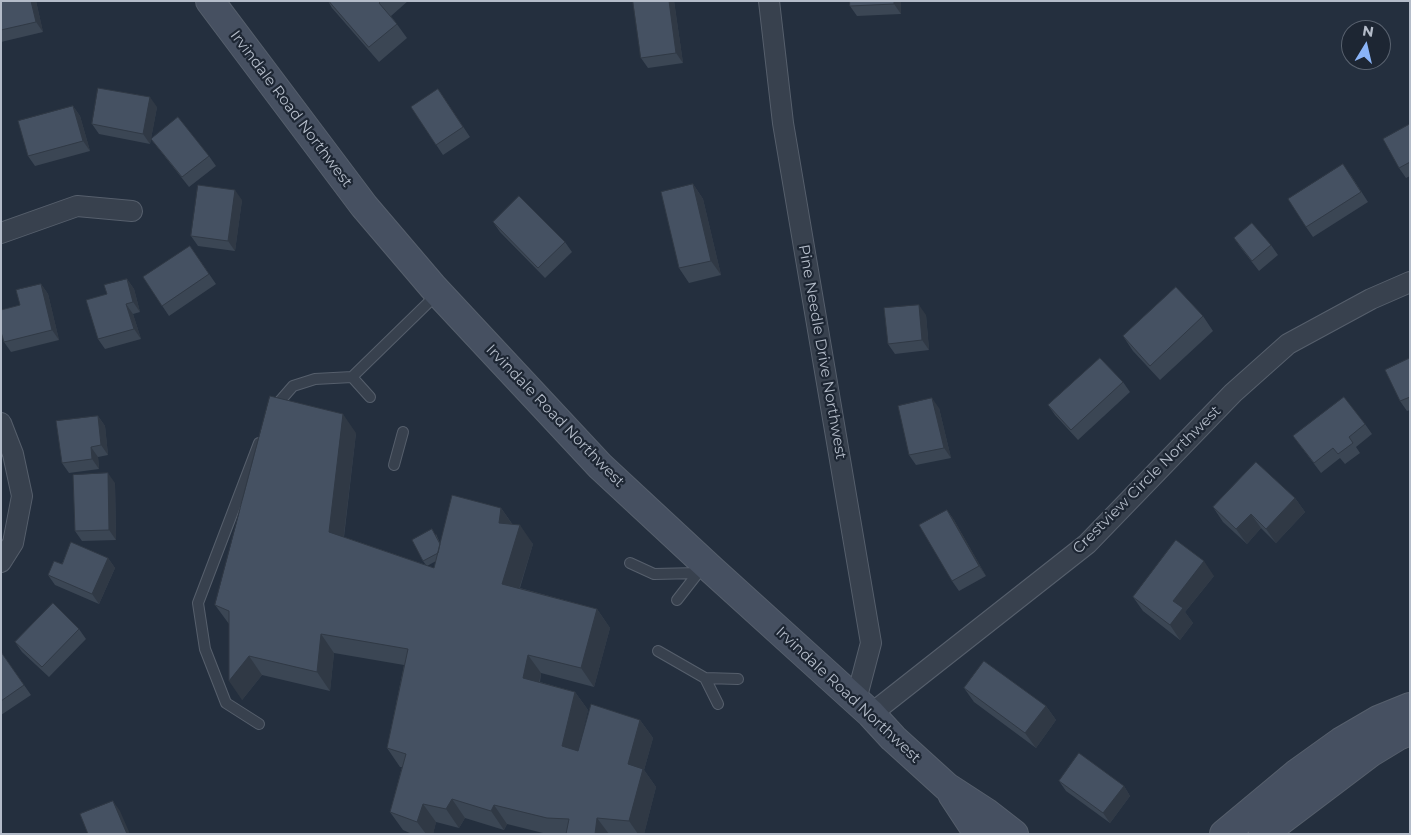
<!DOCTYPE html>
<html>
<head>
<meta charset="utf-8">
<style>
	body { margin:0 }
	#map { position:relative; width:1411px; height:835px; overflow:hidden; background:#242f3e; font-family:Montserrat,sans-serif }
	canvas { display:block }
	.frame { position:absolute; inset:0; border:2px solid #b4bcc9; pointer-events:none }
	.north { position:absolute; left:1341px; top:20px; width:50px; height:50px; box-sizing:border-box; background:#1d2633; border:1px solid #59626f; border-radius:50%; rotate:9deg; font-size:14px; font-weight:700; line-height:20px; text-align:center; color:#b4bcc9 }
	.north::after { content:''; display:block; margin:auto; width:18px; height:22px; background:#8ab4f8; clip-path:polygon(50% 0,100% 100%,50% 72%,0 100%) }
</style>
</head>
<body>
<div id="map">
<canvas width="1411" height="835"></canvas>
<div class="frame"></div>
<div class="north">N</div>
</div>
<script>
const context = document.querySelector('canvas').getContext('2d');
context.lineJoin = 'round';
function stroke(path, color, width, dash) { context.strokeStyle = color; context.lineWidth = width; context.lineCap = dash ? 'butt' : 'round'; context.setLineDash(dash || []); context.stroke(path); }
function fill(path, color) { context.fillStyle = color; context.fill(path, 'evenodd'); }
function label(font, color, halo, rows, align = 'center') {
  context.font = font + ' Montserrat,sans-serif'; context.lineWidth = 4.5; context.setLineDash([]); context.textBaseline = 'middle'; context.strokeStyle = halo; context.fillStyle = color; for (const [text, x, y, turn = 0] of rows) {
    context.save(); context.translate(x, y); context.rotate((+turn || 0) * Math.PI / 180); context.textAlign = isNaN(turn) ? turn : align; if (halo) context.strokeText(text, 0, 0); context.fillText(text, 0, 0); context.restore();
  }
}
const lane = new Path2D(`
	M352,377l18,20
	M273,409l20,-23 22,-7 37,-2 77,-75 3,-11
	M394,465l9,-33
	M630,563l24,11 44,-1 10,-2
	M677,600l21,-27
	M658,651l47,27 33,1
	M705,678l13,26
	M259,724l-33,-21 -21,-54 -7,-46 61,-160`);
const street = new Path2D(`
	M769,1l14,122 88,520 -15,57
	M1,233l76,-27 55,5
	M1,423l12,31 9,42 -9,47 -12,19
	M871,714l216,-170 146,-151 55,-49 83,-45 39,-17`);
const secondary = new Path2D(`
	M210,1l154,205 69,81 167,179 112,104 159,144 22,24 54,49 40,26 27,21
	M952,794l21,32 7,8
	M1224,834l72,-60 46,-33 36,-21 32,-13
	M1263,834l107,-81 28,-17 12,-5`);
stroke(lane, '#565f6c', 12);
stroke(street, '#565f6c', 22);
stroke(secondary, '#565f6c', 30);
stroke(lane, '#38414e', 10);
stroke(street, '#38414e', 20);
stroke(secondary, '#465061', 28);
fill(new Path2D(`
	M1,1h35l7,31 -42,10z
	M328,1h80l-17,15 16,22 -28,24 -47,-54z
	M633,1h41l9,62 -35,5 -7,-10z
	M850,1h51v13l-44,2 -7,-10z
	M438,89l32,48 -27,18 -32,-48z
	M73,106l7,10 10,35 -55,15 -7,-10z
	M157,107l-7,37 -51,-10 -7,-10z
	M1410,124v52l-4,2 -7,-10z
	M151,139l58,17 7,10 -27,21z
	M1350,174l18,28 -55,35 -7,-10z
	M693,184l10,15 18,76 -32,8 -10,-15z
	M242,200l-7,51 -37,-5 -7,-10z
	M493,222l72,20 7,10 -27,26 -45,-46z
	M1234,238l37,7 7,10 -19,16 -18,-23z
	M190,246l26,38 -47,32 -26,-39z
	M127,279l7,10 6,23 -7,2 8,25 -36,10 -7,-10 9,-45z
	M41,284l7,10 11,46 -48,12 -7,-10 16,-37z
	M926,315l3,35 -34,4 -7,-10z
	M1203,316l10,15 -53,49 -27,-29 -10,-15z
	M1410,358v52l-3,1 -7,-10z
	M1123,382l7,10 -52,48 -23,-25 -7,-10z
	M939,408l12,50 -35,7 -7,-10z
	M98,416l7,10 3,29 -10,2 1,12 -30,4 -7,-10z
	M1365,424l7,10 -16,13 4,6 -15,11 -5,-6 -19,15 -28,-37z
	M356,433l-12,104 82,28 -3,-4 13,-27 4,9 61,-35 12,17 20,19 -13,44 77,21 13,19 -16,59 -53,-14 -1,9 35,10 13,18 -10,41 62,-31 13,18 -9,32 12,17 -12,47h-97l-40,-10 -3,6 -39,-12 -6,10 -23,-6 -3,12h-21l-9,-4 -13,-18 12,-45h-2l-13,-19 17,-83 -70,-12 -4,38 -68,-16 -20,25 -13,-76 -14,-19zM436,561l-2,7 -7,-2z
	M115,483l1,57 -34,1 -7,-10z
	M1295,498l10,14 -29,31 -15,-15 -14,16 -24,-22 -10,-15z
	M947,510l7,10 32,56 -27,15 -7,-10z
	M108,558l7,10 -16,36 -44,-19 -7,-10 14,-11z
	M1214,576l-29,36 8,11 -13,17 -37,-29 -10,-14z
	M79,629l7,10 -37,38 -27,-25 -7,-10z
	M1,652l30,43 -30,20z
	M964,688l82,18 10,14 -20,28 -62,-46z
	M1059,781l65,5 6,10 -20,27 -44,-32z`), '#3b4654');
fill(new Path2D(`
	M31,1h5l7,31 -7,-10z
	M669,1h5l9,62 -7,-10z
	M894,1h7v13l-7,-10z
	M150,97l7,10 -7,37 -7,-10z
	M73,106l7,10 10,35 -7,-10z
	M693,184l10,15 18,76 -10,-14z
	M235,190l7,10 -7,51 -7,-10z
	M127,279l7,10 6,23 -7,-10z
	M41,284l7,10 11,46 -7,-10z
	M126,304l7,10 8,25 -7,-10z
	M919,305l7,10 3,35 -7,-10z
	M932,398l7,10 12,50 -7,-10z
	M343,414l13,19 -14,117 -13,-18z
	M98,416l7,10 3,29 -7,-10z
	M91,447l7,10 1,12 -7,-10z
	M108,473l7,10 1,57 -7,-10z
	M1295,498l10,14 -29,31 -10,-14z
	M501,508l13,19 -15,-4z
	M947,510l7,10 32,56 -7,-10z
	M1251,514l10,14 -14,16 -11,-15z
	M520,525l13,19 -18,58 -13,-18z
	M108,558l7,10 -16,36 -7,-10z
	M1204,561l10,15 -29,36 8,11 -13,17 -10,-15 3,-24z
	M597,609l13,19 -16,59 -13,-19z
	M321,634l13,19 -4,38 -13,-19z
	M528,655l13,18 -5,24 -13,-19z
	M249,656l13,19 -20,25 -13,-19z
	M575,692l13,18 -13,55 -13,-19z
	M1046,706l10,14 -20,28 -11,-15z
	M640,720l13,18 -9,32 12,17 -12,47h-6l-9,-13 -1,-57z
	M1124,786l6,10 -20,27 -7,-10z
	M452,799l13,19 -6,10 -13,-19z
	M113,801l7,10 10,23h-3z
	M423,804l13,18 -3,12h-7l-9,-12z
	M494,805l13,19 -3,6 -13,-19z
	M597,818l12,16h-14z`), '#303945');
const building = new Path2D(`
	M1,1h30l5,21 -35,8z
	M329,1h52l-2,2 18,21 -28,23z
	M633,1h36l7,52 -35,5z
	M850,1h44v3l-44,2z
	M98,88l52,9 -7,37 -51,-10z
	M438,89l25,38 -27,18 -25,-38z
	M73,106l10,35 -55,15 -10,-35z
	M178,117l31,39 -27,21 -31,-38z
	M1410,124v38l-11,6 -16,-29z
	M1343,164l18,28 -55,35 -18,-28z
	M693,184l18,77 -32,7 -18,-76z
	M198,185l37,5 -7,51 -37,-5z
	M519,196l46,46 -27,26 -45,-46z
	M1252,223l19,22 -19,16 -18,-23z
	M190,246l19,28 -47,32 -19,-29z
	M127,279l6,23 -7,2 8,25 -36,10 -12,-39 21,-6 -3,-9z
	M41,284l11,46 -48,12 -3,-10v-22l19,-5 -4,-15z
	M1176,287l27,29 -53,50 -27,-30z
	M919,305l3,35 -34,4 -4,-36z
	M1100,358l23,24 -52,48 -23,-25z
	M1410,358v39l-10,4 -15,-31z
	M270,396l73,18 -14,118 105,36 18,-73 49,13 -2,15 21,2 -18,59 95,25 -16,59 -53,-13 -5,23 52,14 -13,54 16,5 13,-47 49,16 -12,44 15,5 -14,52 -32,-3 -2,16h-29l3,-15 -22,-1 -53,-13 -3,6 -39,-12 -6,10 -23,-5 -6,18 -27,-10 16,-58 -19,-6 21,-99 -87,-15 -4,38 -68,-16 -20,25v-70l-14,-6z
	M1344,397l21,27 -16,13 4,6 -15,11 -5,-6 -19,15 -21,-27z
	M932,398l12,50 -35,7 -11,-49z
	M98,416l3,29 -10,2 1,12 -30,4 -6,-42z
	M1256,462l39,36 -29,31 -15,-15 -15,15 -23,-22z
	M108,473l1,57 -34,1 -2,-56z
	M947,510l32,56 -27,15 -33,-56z
	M432,529l8,15 -2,9 -15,8 -11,-21z
	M1176,540l28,21 -31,40 10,7 -13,17 -37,-28z
	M71,542l37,16 -16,36 -44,-19 6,-14 8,3z
	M53,603l26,26 -37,38 -27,-25z
	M1,652l23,33 -23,16z
	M984,661l62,45 -21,27 -61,-45z
	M1079,753l45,33 -21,27 -44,-32z
	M113,801l14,33h-39l-8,-20z`);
fill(building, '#455162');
stroke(building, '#303945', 1);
label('15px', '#b4bcc9', '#1d2633', [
	["Irvindale Road Northwest",291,109,53],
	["Pine Needle Drive Northwest",822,352,80],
	["Irvindale Road Northwest",555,416,46],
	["Crestview Circle Northwest",1147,480,-45],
	["Irvindale Road Northwest",848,695,43]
]);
</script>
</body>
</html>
